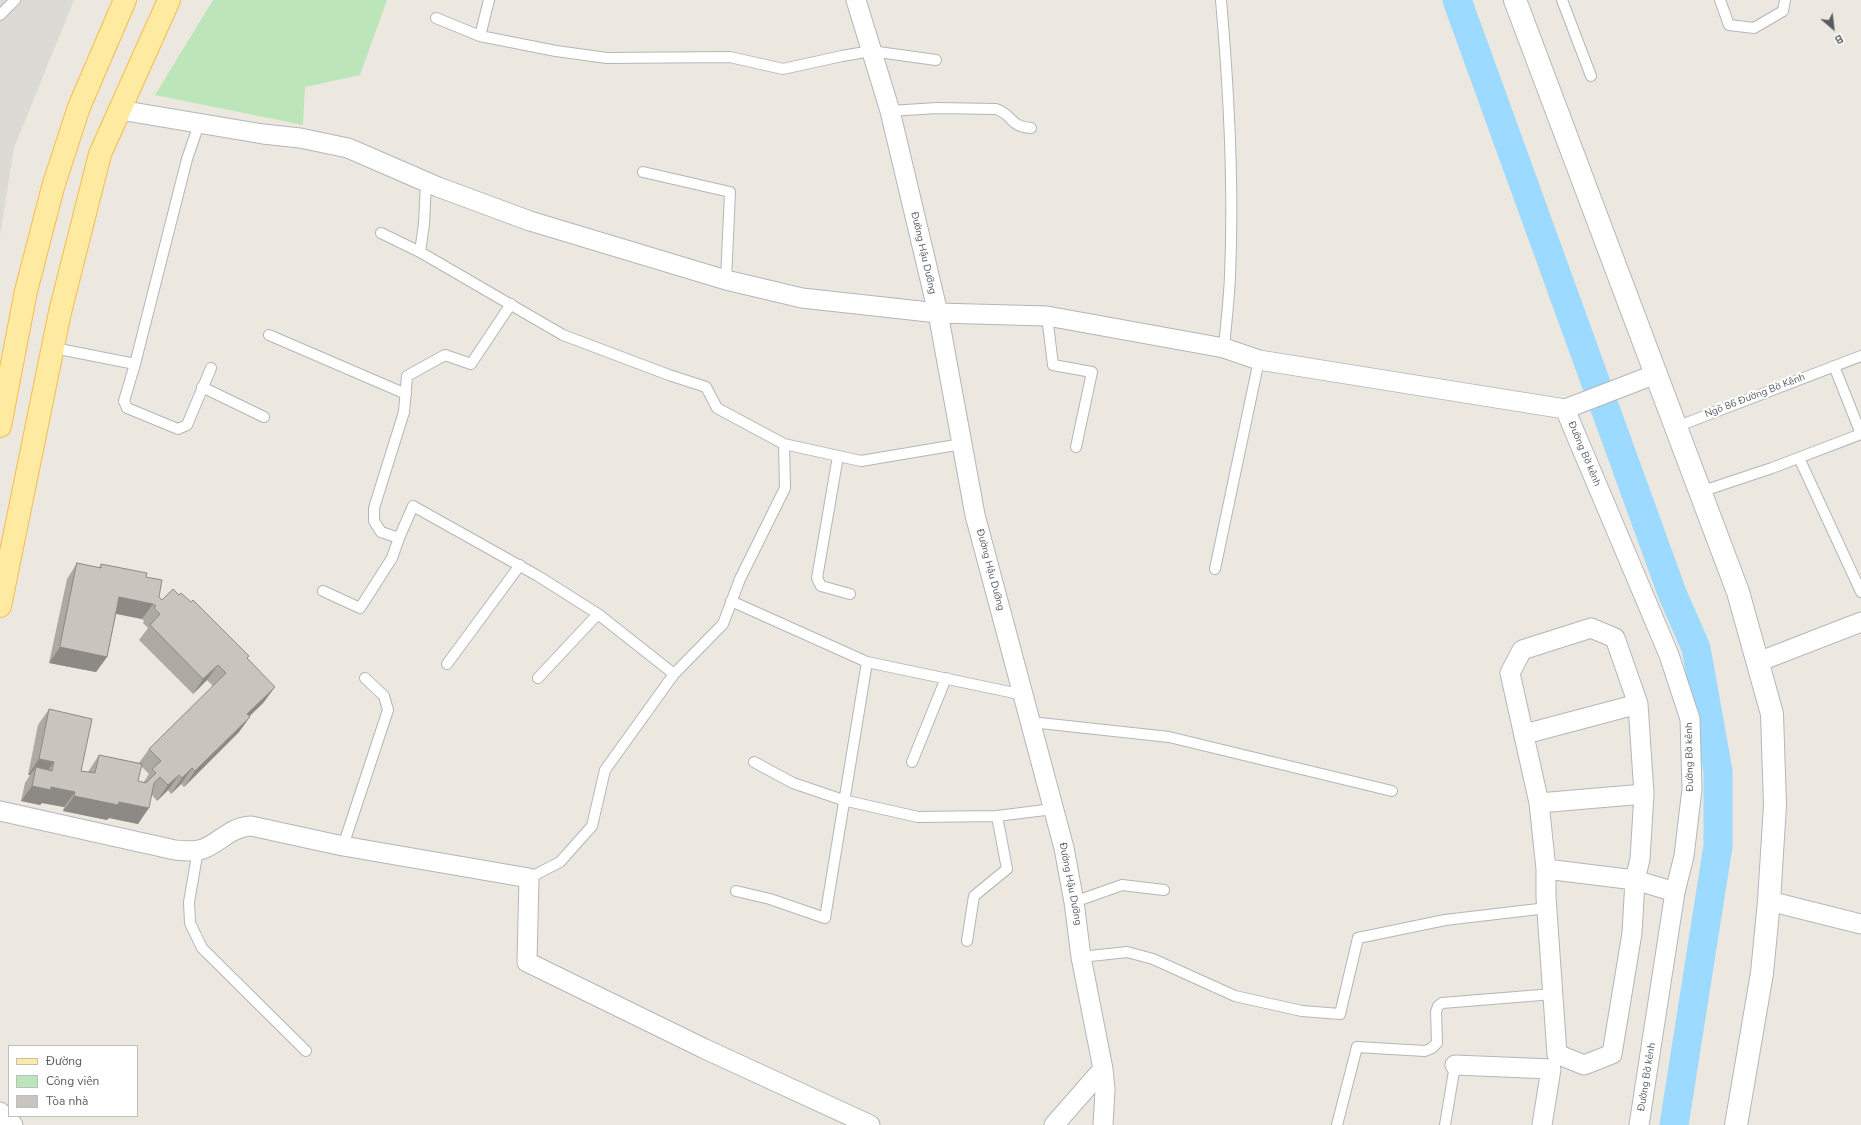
<!DOCTYPE html>
<html>
<head>
<meta charset="utf-8">
<style>
	body { margin:0 }
	#map { position:relative; width:1861px; height:1125px; overflow:hidden; background:#ece8df; font-family:"Nunito Sans",sans-serif }
	canvas { display:block }
	.legend { position:absolute; left:8px; top:1045px; width:130px; height:72px; box-sizing:border-box; background:#fff; border:1px solid #bcbec0; margin:0; padding:5px 7px; list-style:none; font-size:12px; color:#585c61 }
	.legend li { display:flex; align-items:center; gap:8px; height:20px }
	.legend b { width:20px; border:1px solid #bcbec0 }
	.north { position:absolute; left:1813px; top:8px; width:40px; height:40px; -webkit-text-stroke:3px #fff; paint-order:stroke; rotate:152deg; font-size:11px; font-weight:700; line-height:16px; text-align:center; color:#585c61 }
	.north::after { content:''; display:block; margin:auto; width:14px; height:18px; background:#585c61; clip-path:polygon(50% 0,100% 100%,50% 72%,0 100%) }
</style>
</head>
<body>
<div id="map">
<canvas width="1861" height="1125"></canvas>
<ul class="legend">
<li><b style="height:5px;background:#ffeaa1"></b>Đường</li>
<li><b style="height:11px;background:#bce6b9"></b>Công viên</li>
<li><b style="height:11px;background:#c9c5be"></b>Tòa nhà</li>
</ul>
<div class="north">B</div>
</div>
<script>
const context = document.querySelector('canvas').getContext('2d');
context.lineJoin = 'round';
function fill(path, color) { context.fillStyle = color; context.fill(path, 'evenodd'); }
function stroke(path, color, width, dash) { context.strokeStyle = color; context.lineWidth = width; context.lineCap = dash ? 'butt' : 'round'; context.setLineDash(dash || []); context.stroke(path); }
function label(font, color, halo, rows, align = 'center') {
  context.font = font + ' "Nunito Sans",sans-serif'; context.lineWidth = 4; context.setLineDash([]); context.textBaseline = 'middle'; context.strokeStyle = halo; context.fillStyle = color; for (const [text, x, y, turn = 0] of rows) {
    context.save(); context.translate(x, y); context.rotate((+turn || 0) * Math.PI / 180); context.textAlign = isNaN(turn) ? turn : align; if (halo) context.strokeText(text, 0, 0); context.fillText(text, 0, 0); context.restore();
  }
}
fill(new Path2D(`
	M0,0h74l-60,148 -14,87z`), '#dcdad4');
fill(new Path2D(`
	M213,0h174l-27,75 -55,12 -2,38 -148,-30z`), '#bce6b9');
stroke(new Path2D(`
	M1457,0l215,593 24,55 22,123v75l-44,279`), '#9cdaff', 29);
const lane = new Path2D(`
	M1221,0c8,91 13,184 9,276 -1,24 -4,48 -6,72
	M1562,0l29,76
	M1720,0l9,25 25,3 29,-17 2,-11
	M0,15l15,-15
	M436,18l44,18 76,15 51,7 123,-1 53,12 59,-13 29,-5 65,9
	M480,36l9,-36
	M890,111l47,-3 59,1c17,5 13,18 35,19
	M643,172l87,20 -4,88
	M381,233l39,19 143,83 106,40 37,12 11,21 67,36 77,17 101,-17
	M420,252l4,-28 2,-42
	M1047,316l6,49 39,7 -16,75
	M269,335l137,59
	M54,348l81,16 52,-205 12,-35
	M135,364l-11,37 3,7 51,21 9,-4 24,-57
	M1834,366l27,68
	M202,387l62,30
	M1676,427l185,-71
	M838,456l-21,122 4,8 29,8
	M1799,458l62,134
	M1700,492l72,-24 89,-34
	M399,538l-18,-6 -7,-11v-13l30,-96 3,-36 38,-21 26,9 40,-60
	M1215,569l44,-209
	M323,591l37,17 32,-50 7,-20 14,-32 125,70 60,38 76,60
	M731,601l136,61 157,33
	M447,664l73,-99
	M538,678l60,-64
	M1031,722l138,15 223,54
	M754,762l39,21 50,17 75,17 79,-1 56,-7
	M912,762l34,-84
	M343,846l45,-136 -4,-14 -19,-18
	M198,850l-9,52 1,21 12,25 104,103
	M529,878l31,-16 32,-36 13,-56 69,-96 49,-50 17,-45 45,-91 -1,-44
	M736,891l34,8 55,19 42,-256
	M1074,902l48,-17 42,5
	M967,941l7,-45 33,-27 -10,-53
	M1081,957l46,-5 26,7 82,37 67,15 38,3 18,-76 87,-18 102,-12
	M1337,1125l20,-78 68,4 7,-3 5,-5 -1,-31 2,-6 4,-3 111,-9
	M1445,1125l10,-60`);
const street = new Path2D(`
	M856,0l34,111 48,202 37,202 89,333 10,54 7,55 22,112 -49,56
	M120,110l143,24 37,4 48,10 90,39 92,34 196,59 76,18 136,15 109,3 177,32 35,12 306,49 91,-35
	M1565,409l104,246 21,64 2,70 -8,67 -9,36 -36,233
	M1591,628l24,10 23,66 6,90 -4,65 -5,21 -3,53 -20,121 -28,11 -27,-11 -11,-157v-28l-7,-66 -29,-130 12,-23z
	M1758,662l103,-40
	M1525,734l113,-30
	M1539,803l105,-9
	M0,811l175,39c10,1 19,2 28,-1 18,-7 27,-22 48,-23l92,20 186,32 -2,84 178,87 165,76
	M1546,869l89,11 40,12
	M1769,901l92,23
	M1455,1065l96,4 -9,56
	M0,1112l13,13
	M1103,1125l2,-35 -2,-21`);
const secondary = new Path2D(`
	M1515,0l223,592 34,122 3,91 -6,96 -7,72 -26,152`);
const primary = new Path2D(`
	M0,426l26,-135 27,-104 26,-80 46,-107
	M0,606l60,-294 40,-158 69,-154`);
stroke(lane, '#b2b6bb', 12);
stroke(street, '#b2b6bb', 21);
stroke(secondary, '#b3b7bd', 24);
stroke(primary, '#f8bc4c', 24);
stroke(lane, '#fff', 10);
stroke(street, '#fff', 19);
stroke(secondary, '#fff', 22);
stroke(primary, '#ffeaa1', 22);
fill(new Path2D(`
	M77,563l22,5 2,-4 45,13 13,20 3,3 17,-5 12,7 58,54 -2,3 17,43 -14,14 -11,16 -55,55 -3,-3 -10,10 -3,-4 -11,11 -5,-6 -14,29 -29,-6 -2,2 -44,-9 1,-4 -22,-4 -2,2 -19,-4 4,-18 5,-8h-2l10,-50 11,-16 32,62 7,1 11,-17 40,8 10,-14 64,-63 -6,-6 -14,14 -54,-54 9,-12 -5,-5 1,-2 -2,-2 -26,-5 -9,43 -11,15 -47,-9 18,-84zM141,766l8,8 -6,9 -5,-2z`), '#ada9a3');
fill(new Path2D(`
	M119,597l34,7 -11,15 -34,-7z
	M60,647l47,10 -11,15 -47,-9z
	M218,665l-11,15 -14,14 10,-15z
	M275,687l-11,15 -28,27 11,-15z
	M250,717l-11,15 -55,55 11,-16z
	M39,759l15,3 -11,16 -7,-11 -6,8h-2z
	M192,768l-11,16 -10,10 11,-16z
	M179,775l-11,15 -11,11 11,-16z
	M32,786l19,1 24,5 -11,15 -22,-4 -2,2 -19,-4z
	M74,796l45,6 30,6 -11,16 -29,-6 -2,2 -44,-9z`), '#8d8a85');
const building = new Path2D(`
	M77,563l24,5v-4l46,9 -1,4 16,3 -3,17 3,3 11,-11 6,6 2,-2 10,9 2,-2 56,56 -2,2 28,29 -28,27 3,3 -55,54 -3,-3 -10,10 -3,-3 -11,10 -8,-8 -6,6 -5,25 -30,-6 -1,3 -44,-9 1,-4 -24,-5v3l-19,-4 4,-19 16,4 2,-9 -15,-3 10,-50 43,10 -11,52 14,2 4,-18 43,9 -4,17 8,2 10,-10 -4,-4 9,-8 -12,-12 77,-76 -8,-8 -15,14 -53,-54 10,-11 -6,-6 2,-2 -3,-2 -34,-7 -12,60 -47,-10z`);
fill(building, '#c9c5be');
stroke(building, '#8d8a85', 1);
label('10px', '#585c61', '#fff', [
	["Đường Hậu Dưỡng",923,253,77],
	["Ngõ 86 Đường Bờ Kênh",1755,396,-21],
	["Đường Bờ kênh",1584,454,67],
	["Đường Hậu Dưỡng",990,570,75],
	["Đường Bờ kênh",1690,757,-91],
	["Đường Hậu Dưỡng",1070,884,79],
	["Đường Bờ kênh",1647,1077,-81]
]);
</script>
</body>
</html>
